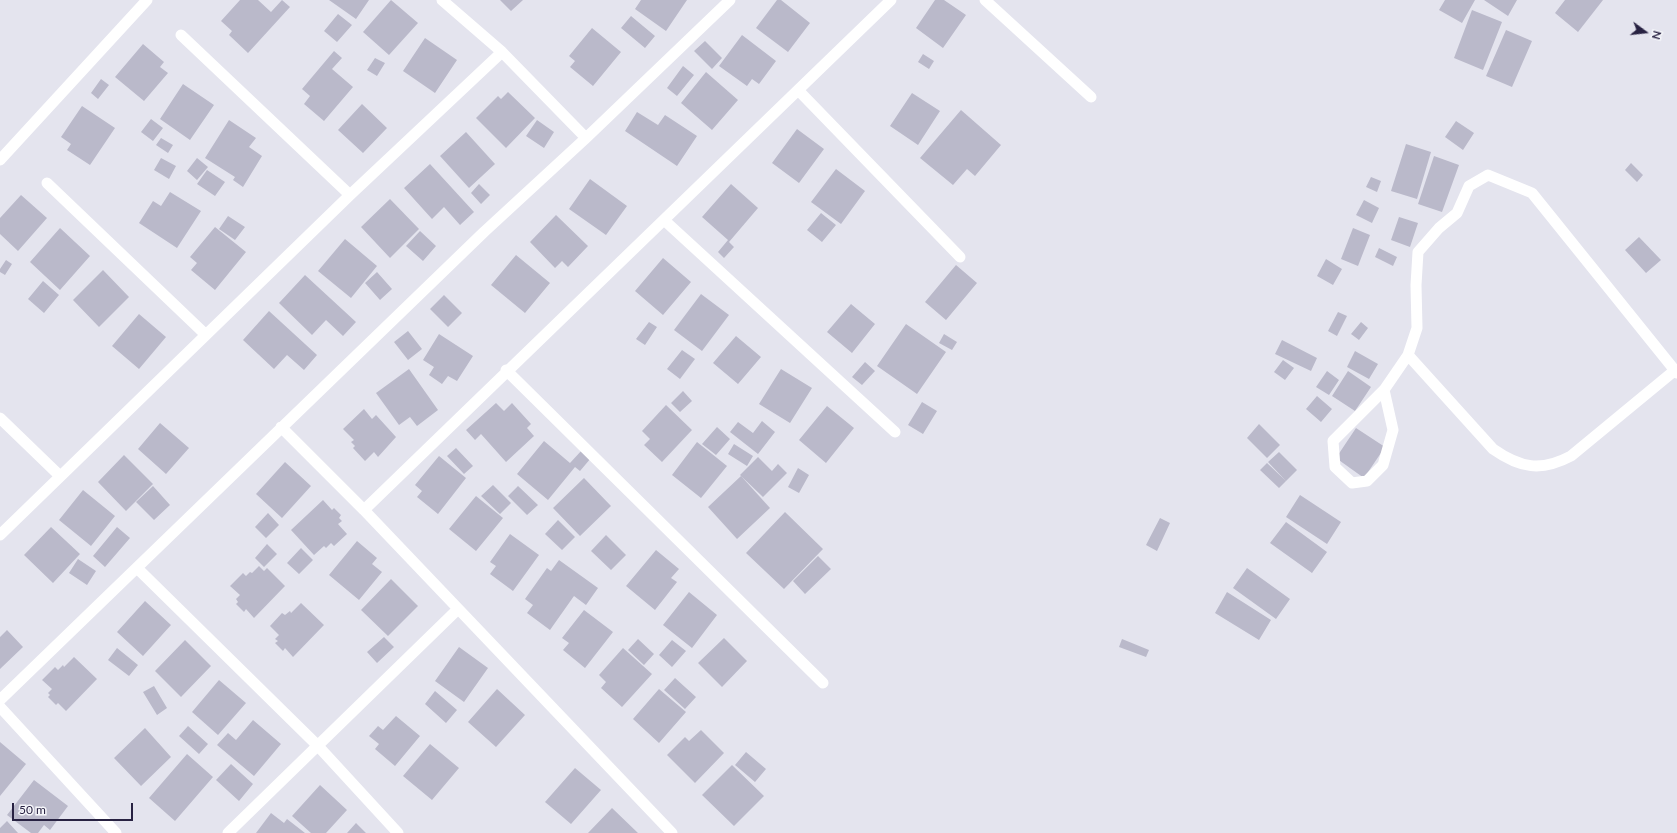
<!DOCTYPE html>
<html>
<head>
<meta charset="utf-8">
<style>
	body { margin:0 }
	#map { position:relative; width:1677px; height:833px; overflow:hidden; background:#e4e4ee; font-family:Lato,sans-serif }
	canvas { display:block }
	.north { position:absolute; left:1625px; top:12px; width:40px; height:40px; -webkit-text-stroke:3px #f5f6fa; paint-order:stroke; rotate:105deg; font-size:11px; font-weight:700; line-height:16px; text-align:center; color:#282242 }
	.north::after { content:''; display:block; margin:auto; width:14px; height:18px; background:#282242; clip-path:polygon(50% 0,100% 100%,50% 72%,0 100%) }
	.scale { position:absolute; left:12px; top:803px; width:121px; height:18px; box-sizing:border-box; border:2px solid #282242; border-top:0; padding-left:5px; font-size:12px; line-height:14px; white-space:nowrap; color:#282242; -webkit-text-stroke:3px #f5f6fa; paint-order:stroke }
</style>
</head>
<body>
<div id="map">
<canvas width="1677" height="833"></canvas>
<div class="north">N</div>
<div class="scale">50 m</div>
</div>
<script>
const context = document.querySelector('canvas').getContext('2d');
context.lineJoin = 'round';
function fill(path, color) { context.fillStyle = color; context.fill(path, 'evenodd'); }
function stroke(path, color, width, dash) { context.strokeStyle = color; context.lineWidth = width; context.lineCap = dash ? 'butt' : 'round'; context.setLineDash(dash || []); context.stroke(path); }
fill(new Path2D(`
	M240,0h18l13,12 11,-12 8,7 -42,46 -19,-18 3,-4 -11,-10z
	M329,0h40l-13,19z
	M391,0l27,23 -29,32 -26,-23z
	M500,0h23l-12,11z
	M641,0h46l-21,31 -31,-22z
	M777,0h4l29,23 -22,29 -32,-24z
	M935,0h9l22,15 -23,33 -27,-20z
	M1445,0h30l-13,23 -23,-13z
	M1484,0h33l-9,16z
	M1565,0h38l-25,32 -23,-19z
	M1472,10l30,12 -19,48 -29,-12z
	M338,14l14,11 -15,17 -13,-11z
	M631,16l24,20 -10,12 -24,-20z
	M592,28l29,24 -28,34 -23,-19 5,-6 -6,-5z
	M1506,30l26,11 -20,46 -26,-11z
	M742,35l34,26 -17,23 -7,-5 -5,7 -28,-20z
	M425,38l32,22 -22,33 -32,-22z
	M705,41l17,17 -10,11 -18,-18z
	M143,44l21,18 -4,5 8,6 -24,28 -29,-24z
	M334,51l8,7 -10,11 21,18 -29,34 -20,-17 6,-8 -8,-7z
	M923,54l11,7 -5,8 -11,-7z
	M375,58l10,5 -8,13 -10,-6z
	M683,66l11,9 -17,21 -10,-8z
	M706,72l32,28 -26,30 -31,-27z
	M101,79l8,6 -11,14 -7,-6z
	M183,84l31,21 -24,35 -30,-21z
	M508,92l27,26 -29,30 -30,-30 22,-22 3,3z
	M912,93l28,18 -22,34 -28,-19z
	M362,104l25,24 -24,25 -25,-23z
	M82,106l33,22 -25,37 -23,-15 4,-6 -10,-7z
	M961,110l40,35 -26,31 -8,-7 -14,16 -33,-27z
	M637,112l21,13 7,-10 32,21 -20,30 -52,-35z
	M151,119l12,9 -10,13 -12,-9z
	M229,120l27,18 -7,9 13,9 -19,31 -10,-7 2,-3 -30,-19z
	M537,120l17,12 -10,16 -18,-12z
	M1456,121l18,12 -11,17 -18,-13z
	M797,129l27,20 -25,34 -27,-20z
	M466,132l29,32 -26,24 -29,-32z
	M161,138l12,7 -5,8 -12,-8z
	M1406,144l25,8 -14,47 -26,-8z
	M1434,156l25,9 -17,47 -24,-8z
	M161,158l15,8 -7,13 -15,-9z
	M197,158l11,9 -11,13 -10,-9z
	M1631,163l12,12 -6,7 -12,-12z
	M430,164l44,48 -14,13 -16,-18 -12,12 -28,-31z
	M836,169l29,22 -24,33 -30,-22z
	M207,170l18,12 -10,14 -18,-12z
	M1371,177l10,4 -4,11 -11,-5z
	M590,179l37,27 -21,29 -37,-26z
	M479,184l11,11 -9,9 -10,-11z
	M731,184l27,24 -29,34 5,5 -10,11 -6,-6 10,-12 -26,-23z
	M170,192l31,19 -24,37 -38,-25 14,-22 8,5z
	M21,195l26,23 -29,33 -18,-17v-16z
	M390,199l29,30 -29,29 -29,-31z
	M1364,200l15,8 -7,15 -16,-8z
	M821,213l15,12 -14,17 -15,-12z
	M556,215l32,31 -20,21 -6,-6 -7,7 -25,-26z
	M228,216l17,11 -10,13 -16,-11z
	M1399,217l19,6 -8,24 -19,-7z
	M215,227l31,25 -31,38 -24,-20 6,-7 -7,-6z
	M60,228l30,28 -30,34 -30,-28z
	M1353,228l17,7 -12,31 -17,-7z
	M420,231l16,15 -13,15 -17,-15z
	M1639,237l22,23 -15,13 -21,-23z
	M345,239l32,27 -26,32 -33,-27z
	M1379,248l18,9 -4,9 -18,-9z
	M516,255l34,28 -25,30 -34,-28z
	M663,258l28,24 -28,33 -28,-24z
	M1326,259l16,10 -9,16 -16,-9z
	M6,260l6,4 -7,11 -5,-3v-3z
	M956,265l21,18 -31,37 -21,-18z
	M103,270l26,27 -30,30 -26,-27z
	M377,272l15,17 -12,11 -15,-17z
	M305,275l51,47 -13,14 -17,-16 -14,15 -33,-32z
	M43,281l16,14 -15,18 -16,-14z
	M701,294l28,21 -27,36 -28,-21z
	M444,295l18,18 -14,14 -18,-18z
	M851,304l24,20 -23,29 -25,-21z
	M269,311l48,44 -13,15 -17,-15 -13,14 -31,-29z
	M1338,312l9,4 -10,20 -9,-5z
	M139,314l27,23 -27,32 -27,-23z
	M649,322l8,5 -12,18 -9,-6z
	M1361,322l7,6 -9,12 -8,-6z
	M906,324l40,28 -29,42 -40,-28z
	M408,331l14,18 -14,11 -14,-18z
	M439,334l34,22 -16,25 -9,-5 -6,8 -13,-9 5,-8 -11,-7z
	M944,334l13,8 -5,8 -13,-7z
	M736,336l25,21 -23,27 -25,-21z
	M1282,340l35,18 -6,13 -36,-17z
	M682,350l13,9 -15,20 -13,-10z
	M1355,351l23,13 -9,15 -22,-12z
	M1283,360l11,8 -9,12 -11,-8z
	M865,362l10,9 -13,14 -10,-8z
	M409,369l29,41 -21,16 -7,-9 -11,8 -23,-32z
	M781,369l31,19 -22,35 -31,-19z
	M1327,371l12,9 -10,15 -13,-8z
	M1348,371l23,16 -16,24 -23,-15z
	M683,391l9,10 -12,11 -9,-9z
	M1317,396l15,13 -11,13 -15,-13z
	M922,402l15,9 -14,23 -15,-9z
	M496,403l8,8 8,-8 19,21 -4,4 7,8 -28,26 -25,-28 -6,6 -9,-10z
	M666,405l26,25 -30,32 -18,-17 6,-6 -8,-8z
	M827,406l27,22 -28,35 -27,-23z
	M364,409l8,10 4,-4 20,22 -18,20 -4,-5 -9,9 -12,-13 2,-2 -4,-4 3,-2 -11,-11z
	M762,421l13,11 -17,22 -28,-22 8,-10 15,11z
	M160,423l29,25 -23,26 -28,-25z
	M1259,424l21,21 -13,13 -20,-20z
	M717,427l13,12 -14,16 -14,-11z
	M1356,428l29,19 -21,31 -28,-20z
	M544,441l26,22 12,-13 9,8 -11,13 -5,-4 -27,33 -31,-26z
	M697,442l30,24 -26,32 -29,-23z
	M734,444l19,12 -6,10 -19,-12z
	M456,448l17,18 -9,8 -17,-18z
	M1279,452l18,18 -11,11 -18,-19z
	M124,455l29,29 -27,27 -28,-29z
	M439,456l27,22 -28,36 -21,-17 5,-6 -7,-6z
	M758,457l14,14 6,-7 9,9 -24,24 -23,-22z
	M285,462l26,24 -29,32 -26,-24z
	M1267,463l19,18 -7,7 -19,-18z
	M798,468l11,7 -10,18 -11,-6z
	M741,476l29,32 -33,31 -29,-32z
	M584,478l27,28 -31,30 -27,-28z
	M493,485l18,18 -11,11 -19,-18z
	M153,486l17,19 -16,15 -18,-18z
	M518,486l20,19 -11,10 -19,-19z
	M83,490l32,26 -24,30 -32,-26z
	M1300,495l41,27 -14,22 -41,-27z
	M476,496l27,22 -27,33 -27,-22z
	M323,500l9,10 2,-2 7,7 -2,3 3,3 -4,3 9,10 -13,12 -3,-3 -5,5 -2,-2 -10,9 -23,-25z
	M785,512l38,37 -39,40 -38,-36z
	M268,513l11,12 -13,13 -11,-11z
	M1160,518l10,5 -13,28 -11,-6z
	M558,520l17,17 -13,13 -17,-16z
	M1286,522l41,30 -15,21 -42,-30z
	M51,527l29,27 -27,29 -29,-28z
	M117,527l13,11 -25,29 -12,-11z
	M510,534l29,21 -26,36 -23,-17 6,-8 -6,-4z
	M606,535l20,20 -15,15 -20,-19z
	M357,541l20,17 -5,6 10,8 -23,28 -30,-25z
	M267,544l10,10 -13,13 -9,-9z
	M301,548l12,12 -14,14 -12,-11z
	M656,550l23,19 -8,9 6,4 -22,28 -29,-24z
	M818,556l13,13 -26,25 -12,-13z
	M78,559l18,12 -9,14 -18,-12z
	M559,560l39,28 -12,17 -12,-9 -24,34 -23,-17 6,-8 -8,-6 22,-31 4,3z
	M259,566l5,5 3,-3 18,18 -31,32 -8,-9 -2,3 -8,-8 2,-2 -2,-3 4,-4 -10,-9 13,-13 3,3 4,-4 2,1z
	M1247,568l43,31 -14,20 -43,-31z
	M391,579l27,27 -30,30 -27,-26z
	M689,592l28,23 -25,33 -29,-23z
	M1227,592l44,28 -12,20 -44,-27z
	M145,601l26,24 -28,31 -26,-24z
	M301,603l23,22 -31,32 -8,-9 -2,3 -8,-8 3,-2 -3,-2 4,-4 -9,-9 12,-13 3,2 5,-4 1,2z
	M584,610l29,22 -28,36 -22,-18 6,-7 -7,-5z
	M7,630l16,17 -23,22v-32z
	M384,637l10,10 -17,16 -10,-11z
	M724,638l23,23 -25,26 -24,-24z
	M638,639l16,15 -10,11 -16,-15z
	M1122,639l27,11 -3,7 -27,-10z
	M185,640l26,26 -30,31 -26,-26z
	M672,640l14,11 -14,16 -13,-12z
	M459,647l29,21 -24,34 -29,-21z
	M117,648l21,17 -9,11 -21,-16z
	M623,648l29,26 -30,33 -21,-19 5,-6 -7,-7z
	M74,657l23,22 -31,32 -8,-8 -2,2 -8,-8 2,-2 -2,-2 4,-4 -10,-9 13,-13 3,3 5,-5 1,2z
	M675,678l21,19 -11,12 -21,-19z
	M219,680l27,23 -28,32 -26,-23z
	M154,686l13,22 -10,7 -14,-23z
	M497,689l28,26 -29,32 -28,-25z
	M659,689l27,23 -27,31 -26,-24z
	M435,691l22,19 -11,13 -21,-19z
	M396,716l24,20 -25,30 -20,-17 4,-5 -10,-8 9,-10 5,4z
	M253,720l28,24 -27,32 -37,-31 11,-12 8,7z
	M188,726l20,18 -9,10 -20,-18z
	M145,728l26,29 -30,29 -27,-28z
	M701,730l23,23 -29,30 -28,-28 18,-18 4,4z
	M0,742l26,22 -26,32z
	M430,744l29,24 -27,32 -29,-24z
	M746,752l20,17 -11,13 -20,-17z
	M187,754l26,23 -38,44 -26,-23z
	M231,764l22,20 -14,17 -23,-21z
	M732,765l32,31 -30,30 -32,-31z
	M575,768l26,22 -30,34 -26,-22z
	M34,780l34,26 -18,24 -6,-5 -6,8h-7l-24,-18z
	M320,785l27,25 -21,23h-15l-19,-17z
	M612,808l26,25h-50z
	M271,813l13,10 3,-4 18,14h-49z
	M7,821l11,12h-18v-5z
	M356,823l10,10h-19z`), '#bab9ca');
stroke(new Path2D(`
	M442,0l60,52 84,86
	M985,0l106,97
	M181,35l169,160
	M798,90l162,167
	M0,160l147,-160
	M47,183l159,152
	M664,220l231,212
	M1408,355l85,94c27,19 48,23 78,7l103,-85
	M506,370l317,313
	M1384,390l9,40 -10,35 -16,16 -15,2 -17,-16 -2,-26 51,-51 24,-35 9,-27 -1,-43 2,-33 21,-24 18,-15 12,-27 19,-11 44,18 145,180
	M0,418l60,58
	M281,427l83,83 308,323
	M364,510l527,-510
	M0,535l350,-340 152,-143
	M137,568l181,178 80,87
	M0,700l484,-468 102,-94 144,-138
	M0,707l116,126
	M228,833l230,-224`), '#fff', 11);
</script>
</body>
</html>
